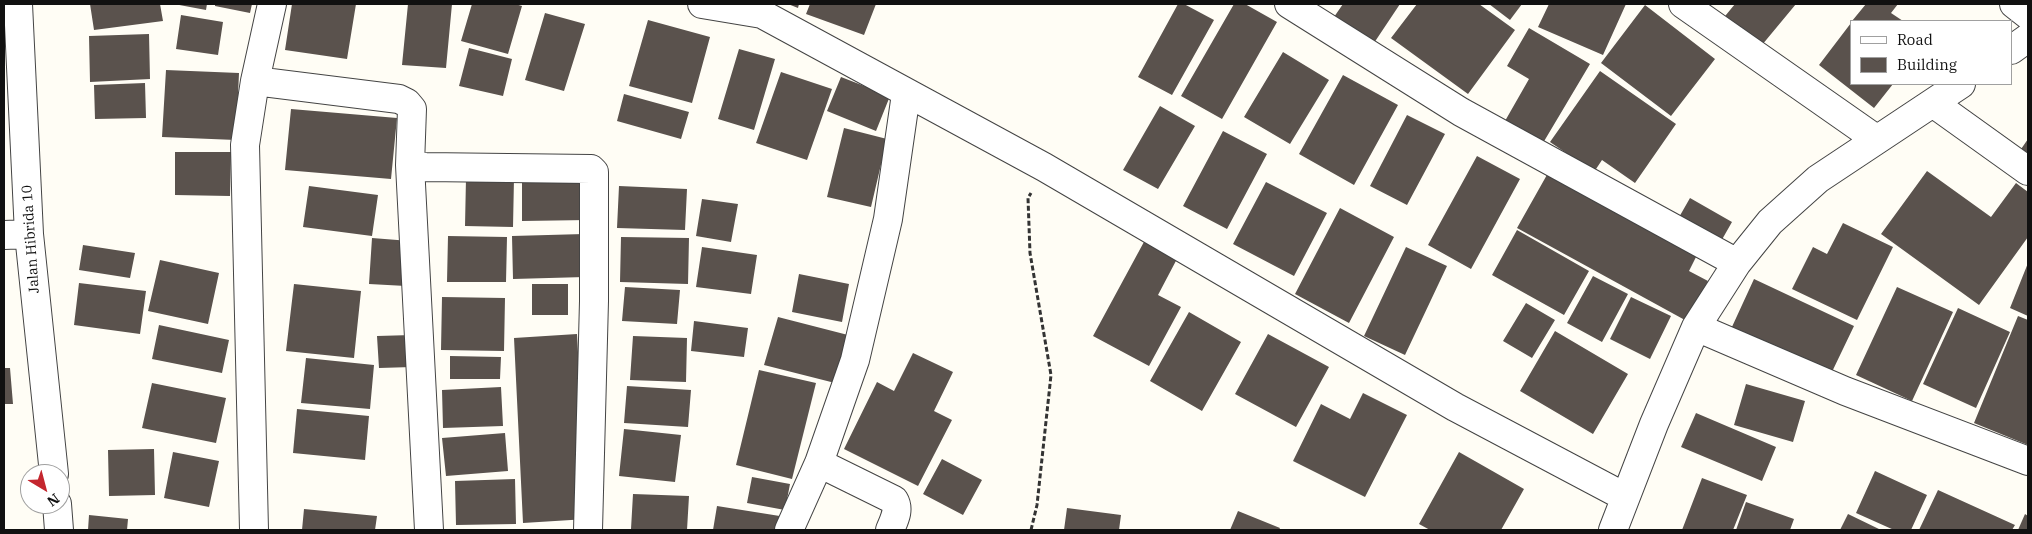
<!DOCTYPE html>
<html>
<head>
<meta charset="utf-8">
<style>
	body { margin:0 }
	#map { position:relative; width:2032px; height:534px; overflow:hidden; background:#fffdf5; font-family:"IBM Plex Serif",serif }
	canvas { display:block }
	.frame { position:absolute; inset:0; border:5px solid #111; pointer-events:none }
	.legend { position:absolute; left:1850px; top:20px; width:162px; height:65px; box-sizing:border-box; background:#fff; border:1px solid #a0a0a0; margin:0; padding:6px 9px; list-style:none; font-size:15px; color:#111 }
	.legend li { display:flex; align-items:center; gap:10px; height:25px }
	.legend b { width:25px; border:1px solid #a0a0a0 }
	.north { position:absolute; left:20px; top:464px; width:50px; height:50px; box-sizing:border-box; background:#fff; border:1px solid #a0a0a0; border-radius:50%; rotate:143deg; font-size:14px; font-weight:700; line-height:20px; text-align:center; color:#111 }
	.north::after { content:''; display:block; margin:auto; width:18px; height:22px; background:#c4262e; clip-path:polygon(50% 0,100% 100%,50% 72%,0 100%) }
</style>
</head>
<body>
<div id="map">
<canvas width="2032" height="534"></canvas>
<div class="frame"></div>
<ul class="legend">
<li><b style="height:6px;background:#fff"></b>Road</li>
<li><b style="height:14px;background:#5a524d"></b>Building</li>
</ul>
<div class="north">N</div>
</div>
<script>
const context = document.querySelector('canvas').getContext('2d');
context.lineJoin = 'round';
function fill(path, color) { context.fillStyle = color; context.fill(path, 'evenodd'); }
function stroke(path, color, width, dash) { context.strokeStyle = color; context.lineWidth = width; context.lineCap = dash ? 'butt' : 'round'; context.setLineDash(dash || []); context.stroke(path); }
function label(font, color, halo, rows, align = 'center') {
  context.font = font + ' "IBM Plex Serif",serif'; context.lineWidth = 5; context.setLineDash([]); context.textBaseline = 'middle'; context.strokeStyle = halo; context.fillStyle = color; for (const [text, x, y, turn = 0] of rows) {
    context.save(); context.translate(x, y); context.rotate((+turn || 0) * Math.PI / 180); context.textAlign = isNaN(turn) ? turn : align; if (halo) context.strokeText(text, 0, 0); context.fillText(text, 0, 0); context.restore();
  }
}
fill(new Path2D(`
	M90,4h70l3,17 -69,9z
	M174,4h33l-1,6z
	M215,4h37l-2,9 -35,-7z
	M292,4h64l-9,55 -62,-9z
	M408,4h44l-6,64 -44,-3z
	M472,4h43l7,2 -14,48 -47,-13z
	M788,4h11l-1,4z
	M810,4h66l-12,31 -58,-21z
	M1178,4h6l30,16 -42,75 -34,-18z
	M1234,4h11l32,18 -55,97 -41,-23z
	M1343,4h57l-26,39 -40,-26z
	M1417,4h62l36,26 -47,64 -77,-56z
	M1489,4h33l-12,16z
	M1549,4h77l-23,51 -65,-28z
	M1735,4h61l-39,47 -36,-30z
	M1866,4h32l-7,9 12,8h-51z
	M1645,5l70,54 -44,57 -70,-53z
	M545,13l40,11 -21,67 -39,-11z
	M181,15l42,7 -5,33 -42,-6z
	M648,20l62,17 -18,66 -63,-17z
	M1851,23v61h42l-19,24 -55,-43z
	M1529,28l61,36 -47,79 -38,-22 24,-42 -22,-13z
	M149,34l1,45 -60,3 -1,-46z
	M469,48l43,11 -9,37 -44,-10z
	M739,49l36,10 -21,71 -36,-11z
	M1283,52l46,28 -39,64 -46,-27z
	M166,70l73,3 -3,67 -74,-3z
	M1600,71l76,53 -41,59 -33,-23 -8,12 -44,-30z
	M781,72l51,17 -25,71 -51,-17z
	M1343,75l55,30 -44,80 -55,-31z
	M841,77l49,19 -14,35 -49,-20z
	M145,83l1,35 -51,1 -1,-34z
	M624,94l65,18 -8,27 -64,-18z
	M1160,106l35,20 -37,63 -35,-19z
	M291,109l106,9 -6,61 -106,-9z
	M1407,115l38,19 -38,71 -37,-19z
	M844,128l43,11 -16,68 -44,-10z
	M1223,131l44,23 -40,75 -44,-23z
	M2028,139v19l-9,-6z
	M175,152h56l-1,44 -55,-1z
	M1477,156l43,23 -49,90 -43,-24z
	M1927,171l64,46 25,-34 12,9v45l-49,68 -98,-71z
	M1548,173l149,82 -8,16 19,10 -10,18 -4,26 -177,-97z
	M466,178h48l-1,49 -48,-1z
	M587,181l1,39 -66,1v-39z
	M1266,182l61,31 -33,63 -61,-32z
	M309,186l69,9 -6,41 -69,-9z
	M619,186l68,3 -2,41 -68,-2z
	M1690,198l42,24 -16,28 -42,-24z
	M702,199l36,5 -7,38 -35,-6z
	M1340,208l54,29 -45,86 -54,-29z
	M1843,223l50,24 -36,73 -65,-31 21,-42 14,7z
	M1517,230l72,41 -25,44 -72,-40z
	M584,234l1,43 -72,2 -1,-43z
	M448,236l59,1 -1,45h-59z
	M621,237l68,1 -1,46 -68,-2z
	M372,238l38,3 -4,45 -37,-2z
	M1145,240l33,17 -20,38 23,12 -32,59 -56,-30z
	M83,245l52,8 -5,25 -51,-8z
	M702,247l55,8 -6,39 -55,-7z
	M1406,247l41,19 -42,89 -41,-19z
	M160,260l59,13 -11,51 -60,-13z
	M2028,263v53l-18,-8z
	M799,274l50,10 -7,38 -50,-10z
	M1593,276l35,18 -26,48 -35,-19z
	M1754,279l100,47 -24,50 -99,-47z
	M79,283l67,8 -6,43 -66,-9z
	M294,284l67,7 -7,67 -68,-7z
	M532,284h36v31h-36z
	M625,287l55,3 -3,34 -55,-3z
	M1897,287l56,25 -41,89 -56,-26z
	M442,297l63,1 -1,53 -63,-1z
	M1631,297l40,19 -21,43 -40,-20z
	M1526,303l29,17 -23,38 -29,-17z
	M1958,308l52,24 -34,76 -53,-24z
	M1189,312l52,30 -39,69 -52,-30z
	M2018,316l10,4v125l-54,-22z
	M778,317l70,18 -13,48 -71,-18z
	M694,321l54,7 -4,29 -53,-6z
	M159,325l70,15 -7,33 -70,-14z
	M1555,331l73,43 -35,60 -73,-43z
	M577,334l10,185 -64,4 -9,-185z
	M1268,334l61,33 -33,60 -61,-33z
	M412,335v32l-33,1 -2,-32z
	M633,336l54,2 -1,44 -56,-2z
	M913,353l40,19 -19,39 18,9 -34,66 -74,-37 33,-67 17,9z
	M450,356l51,1 -1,22h-50z
	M306,358l68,7 -4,44 -69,-6z
	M4,368h6l3,36h-9z
	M759,370l57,13 -24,96 -56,-14z
	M152,383l74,15 -10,45 -74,-15z
	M1746,384l59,17 -12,41 -59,-17z
	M627,386l64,4 -3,37 -64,-4z
	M501,387l2,39 -60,2 -1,-38z
	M1363,393l44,22 -42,82 -72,-36 28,-57 29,15z
	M297,409l72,7 -4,44 -72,-7z
	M1696,413l80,34 -14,34 -81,-34z
	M624,429l57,6 -6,47 -56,-6z
	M505,433l3,38 -62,5 -4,-38z
	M154,449l1,46 -46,1 -1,-46z
	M173,452l46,9 -10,46 -45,-9z
	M1459,452l65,37 -23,41h-71l-11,-6z
	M942,459l40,21 -19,35 -40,-21z
	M1875,471l52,24 -16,35h-17l-38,-17z
	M752,477l38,7 -5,26 -38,-7z
	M1702,478l45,17 -14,35h-51z
	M515,479l1,45 -60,1 -1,-44z
	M1938,490l77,35 -3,5h-93z
	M633,494l56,2 -2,34 -56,-1z
	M1746,502l48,17 -4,11h-54z
	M717,506l69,11 -3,13h-70z
	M1067,508l54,7 -2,15h-55z
	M304,509l73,7 -2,14h-73z
	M1238,511l42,17 -1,2h-49z
	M1848,514l33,16h-41z
	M2025,514l3,2v14h-10z
	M89,515l39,4 -1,11h-39z`), '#5a524d');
const street = new Path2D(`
	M18,4l11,230 25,240
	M702,4l60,10 282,153 411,240 170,90
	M1289,4l172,108 276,151
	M1683,4l193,135
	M2014,4l14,11
	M2011,50l17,-12
	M255,81l144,18 8,4 5,6 -2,56 15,2 166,2 3,3v129l-6,229
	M1933,103l95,68
	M410,165l19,365
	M4,235l25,-1
	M1696,327l149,64 183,70
	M819,463l75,37c6,10 0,20 -4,30
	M57,504l2,26
	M254,530l-9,-385 10,-64 17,-77
	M789,530l30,-67 36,-103 33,-141 18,-125
	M1613,530l41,-106 42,-97 41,-64 33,-41 48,-43 143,-95`);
stroke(street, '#444', 30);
stroke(new Path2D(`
	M1031,530l6,-25 14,-130 -21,-122 -2,-55 3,-5`), '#333', 3, [5, 2.5]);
stroke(street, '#fff', 28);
label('14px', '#111', '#fff', [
	["Jalan Hibrida 10",31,239,-94]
]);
</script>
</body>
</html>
